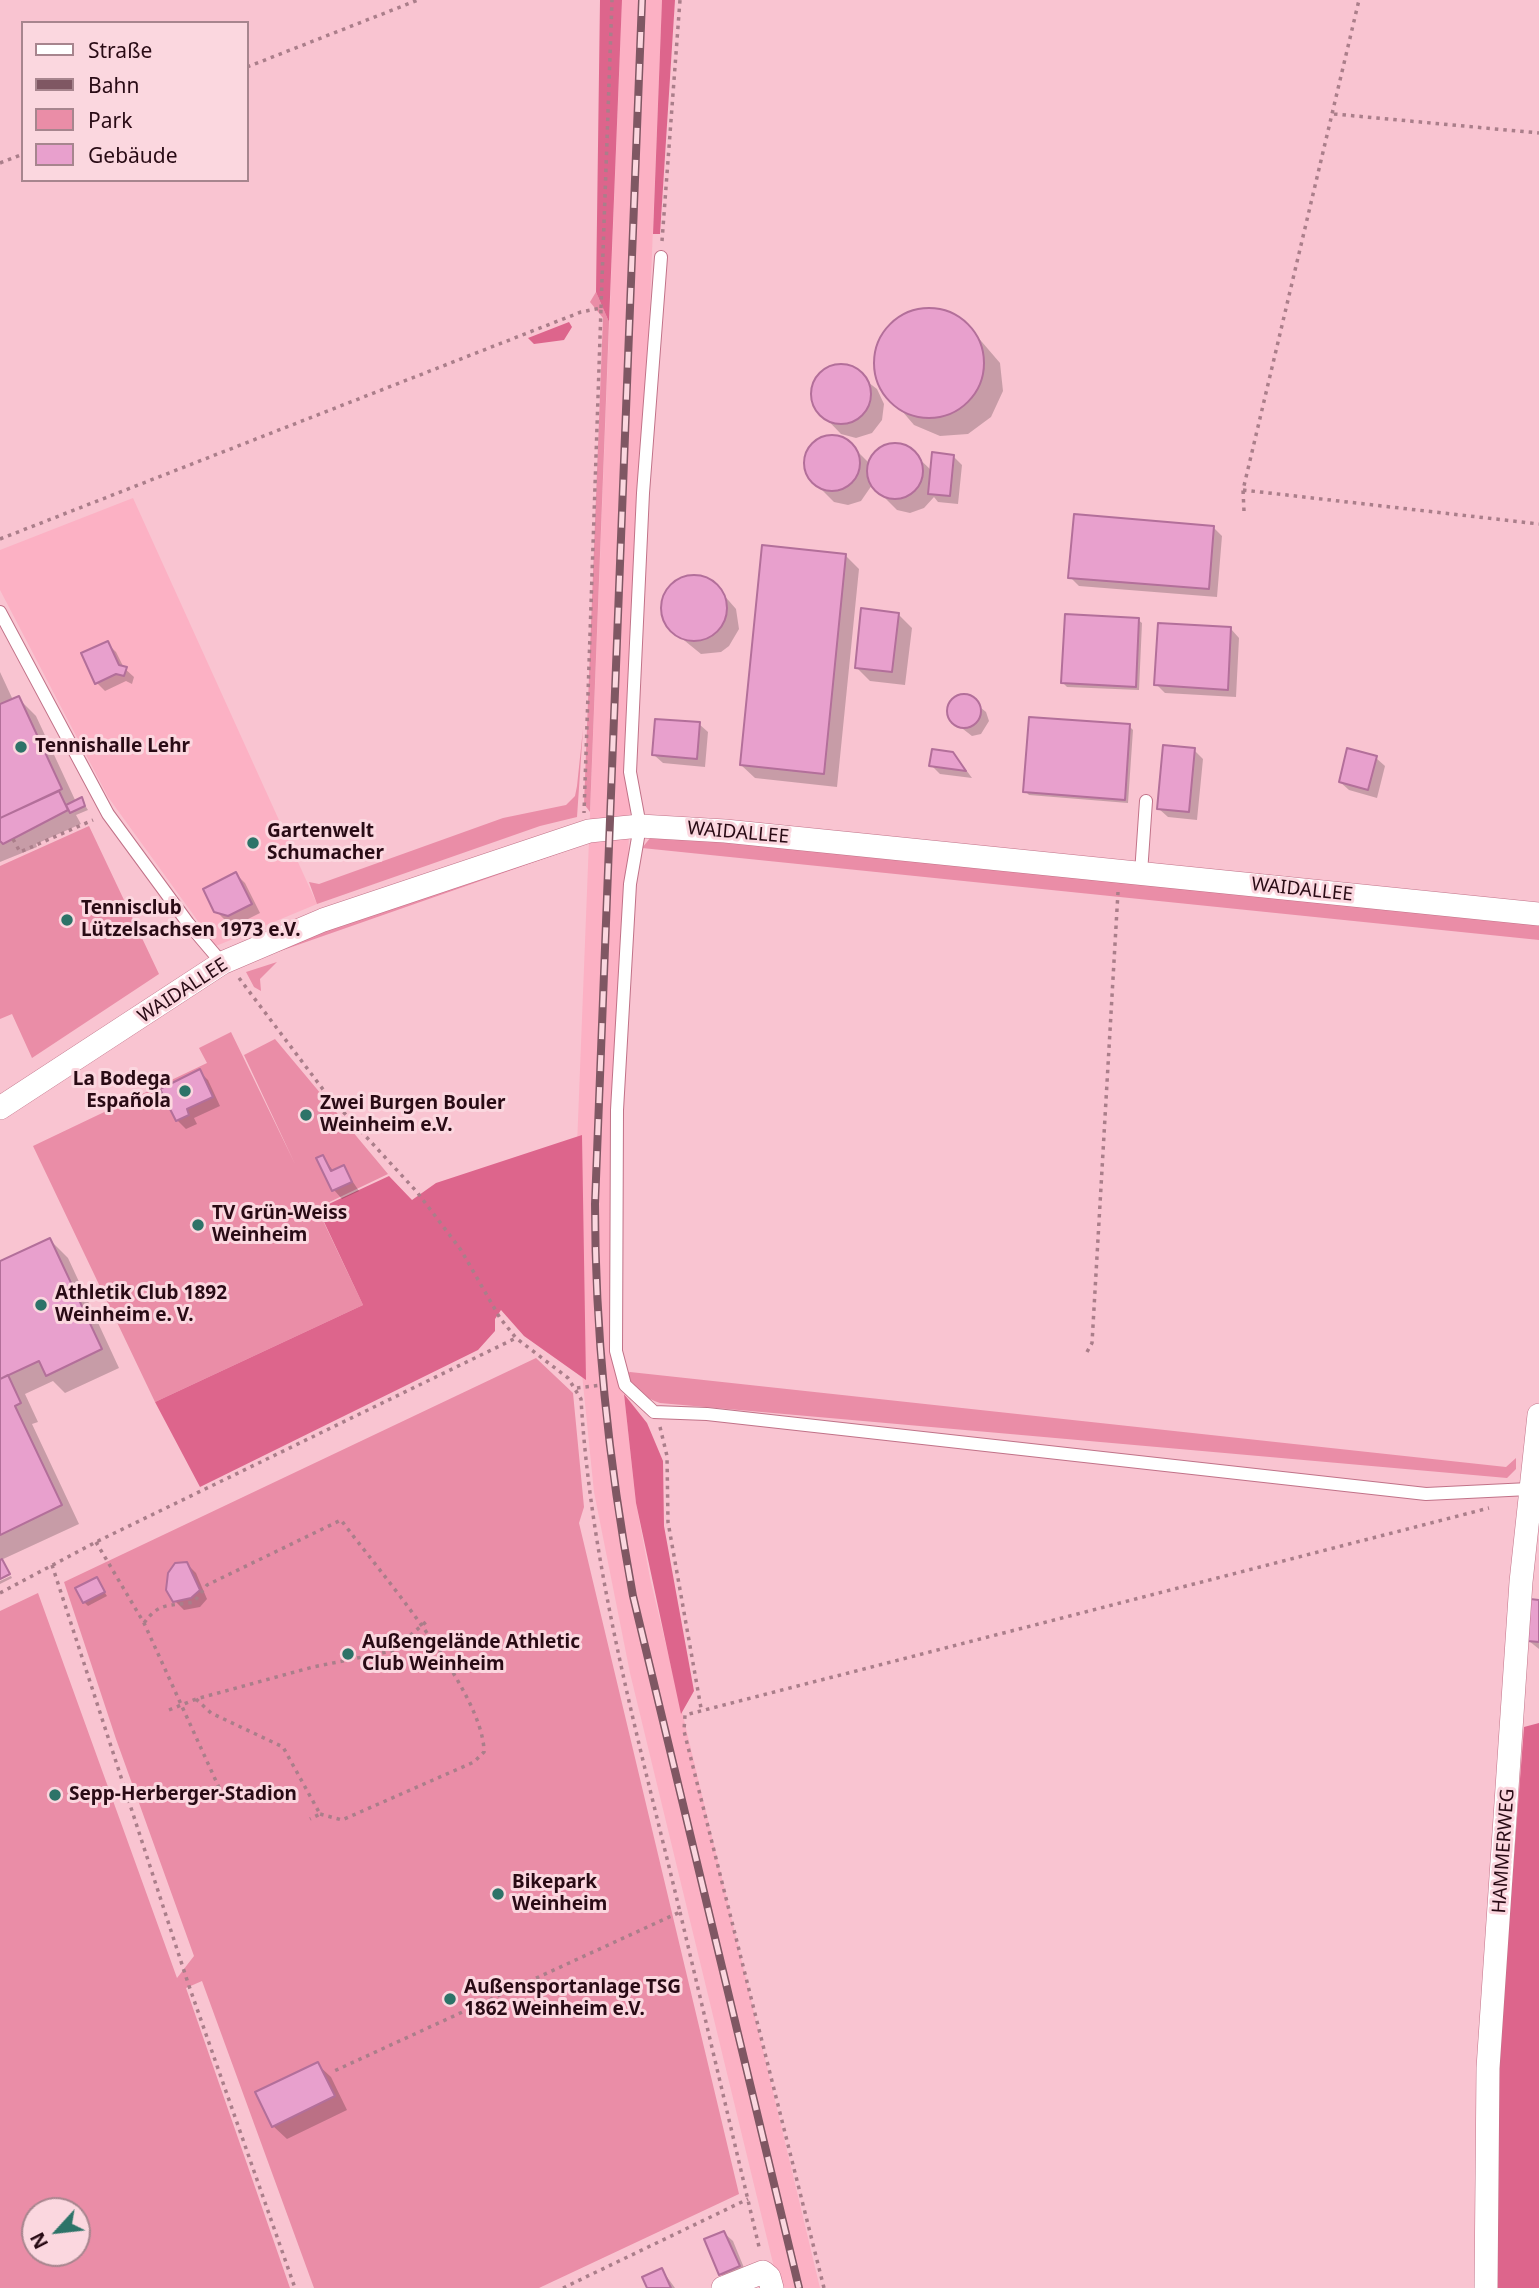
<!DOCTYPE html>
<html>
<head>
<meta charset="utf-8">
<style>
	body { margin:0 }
	#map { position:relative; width:1539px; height:2288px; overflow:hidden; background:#f9c4d1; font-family:"Noto Sans",sans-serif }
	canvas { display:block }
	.legend { position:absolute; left:21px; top:21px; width:228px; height:161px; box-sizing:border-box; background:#fbd7df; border:2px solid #a7858e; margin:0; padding:9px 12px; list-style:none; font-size:21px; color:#290b15 }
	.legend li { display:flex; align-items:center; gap:14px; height:35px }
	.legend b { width:35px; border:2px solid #a7858e }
	.north { position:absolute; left:21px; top:2197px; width:70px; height:70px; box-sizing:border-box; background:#fbd7df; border:2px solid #a7858e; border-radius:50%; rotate:243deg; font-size:19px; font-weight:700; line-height:28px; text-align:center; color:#290b15 }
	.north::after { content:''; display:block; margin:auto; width:24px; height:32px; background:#2d7368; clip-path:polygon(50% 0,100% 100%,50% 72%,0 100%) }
</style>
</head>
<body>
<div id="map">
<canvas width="1539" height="2288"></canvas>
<ul class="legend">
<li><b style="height:9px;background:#fff"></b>Straße</li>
<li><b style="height:9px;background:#7f5763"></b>Bahn</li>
<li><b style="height:19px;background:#ea8da7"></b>Park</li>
<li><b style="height:19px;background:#e8a0cd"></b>Gebäude</li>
</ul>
<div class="north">N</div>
</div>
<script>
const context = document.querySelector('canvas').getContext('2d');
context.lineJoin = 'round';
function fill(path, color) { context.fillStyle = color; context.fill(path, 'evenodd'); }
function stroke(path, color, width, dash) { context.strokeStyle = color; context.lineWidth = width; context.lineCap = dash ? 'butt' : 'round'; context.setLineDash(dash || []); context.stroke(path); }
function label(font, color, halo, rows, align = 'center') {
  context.font = font + ' "Noto Sans",sans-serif'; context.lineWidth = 6; context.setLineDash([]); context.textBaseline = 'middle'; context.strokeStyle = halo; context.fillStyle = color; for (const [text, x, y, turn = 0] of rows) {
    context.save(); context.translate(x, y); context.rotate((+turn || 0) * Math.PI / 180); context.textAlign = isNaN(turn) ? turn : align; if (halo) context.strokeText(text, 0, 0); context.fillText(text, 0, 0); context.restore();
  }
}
fill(new Path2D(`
	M622,0h40l-47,1190 1,98 8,106 12,109 14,75 170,710h-41l-149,-615 -36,-181 -12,-118 -6,-203z
	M133,498l184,406 -101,42 -108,-149 -108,-207v-40z`), '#fcb1c4');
fill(new Path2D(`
	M596,292l13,30 -19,490 -6,-8 19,-486 -13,-16z
	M583,729l-6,88 -37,9 -223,78 -8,-22 10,2 184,-66 63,-13 9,-9 2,-10z
	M89,826l70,148 -127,84 -20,-44 -12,5v-153z
	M655,832l884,89v19l-897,-92z
	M566,850l-3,2 -297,104 -1,-5z
	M277,962l-17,17 1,12 -7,-4 -8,-15z
	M231,1032l64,132 -51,-109 31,-16 113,135 -71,34 46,97 -208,97 -122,-256 174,-83 -8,-15z
	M536,1358l37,35 11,114 -5,16 160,671 -200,94h-225l-112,-307 -16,7 104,300h-290v-677l38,-18 139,385 17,-22 -78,-217 -52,-157zM35,2211h42v42h-42z
	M630,1372l876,95 10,-9v11l-9,9 -847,-75c-15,-5 -27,-14 -34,-29z`), '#ea8da7');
fill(new Path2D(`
	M600,0h22l-13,322 -13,-30z
	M662,0h13l-15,234h-7z
	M569,322l3,5 -8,13 -30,4 -6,-6z
	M582,1135l4,245 -62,-44 -23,-26 -6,9v12l-17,19 -278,137 -45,-85 208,-97 -45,-96 71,-33 23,24 24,-17z
	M624,1394l23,29 16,38 1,65 30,165 -13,23 -45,-211z
	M1539,1723v565h-43l2,-223 26,-338z`), '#dd658c');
fill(new Path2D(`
	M938,309l26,12 36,42 3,28 -12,26 -23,17 -28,2 -26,-11 -36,-42 -2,-28 11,-26 23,-17z
	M832,367h16l29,22 7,15 -2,16 -10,13 -16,5 -15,-4 -26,-27 -3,-16 7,-15z
	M831,437l14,2 25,25 10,-16 13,-4 14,3 25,24 21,-15 9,9 -4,39 -20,-2 -4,-5 -10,11 -14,5 -13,-3 -25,-25 -11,16 -13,4 -14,-3 -24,-24 -5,-13 3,-14 10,-10z
	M1213,527l9,9 -5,61 -138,-11 -9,-9z
	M845,555l14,14 -22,218 -82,-9 -14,-13z
	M687,577h11l18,9 20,23 3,20 -10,17 -8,6 -20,2 -32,-26 -7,-20 7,-20z
	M898,614l14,14 -7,57 -35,-4 -14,-14z
	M1138,620l4,3 -3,67 -72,-3 -4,-4z
	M1231,629l8,9 -3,59 -71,-4 -9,-9z
	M107,643l9,9 8,16 10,9 -2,7 -6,-3 -21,10 -8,-8z
	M0,672l13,28 5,-2 18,18 40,86 5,-3 7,11 -12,5 5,9 -45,20 1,3 -37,15z
	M968,697l18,15 3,9 -8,13 -9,2 -18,-14 -4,-14 4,-8z
	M699,724l9,8 -3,35 -42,-4 -9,-8z
	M1129,726l4,4 -5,73 -99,-8 -4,-4z
	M1194,750l9,9 -6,61 -29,-3 -9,-8z
	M952,754l9,9 11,15 -32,-4 -9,-9z
	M1376,758l9,8 -8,32 -28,-8 -9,-8z
	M236,874l9,9 15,30 -22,11 -13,-4 -9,-9z
	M199,1071l9,9 12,26 -26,12 3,6 -11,5 -9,-9z
	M323,1157l11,15 9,-5 16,24 -17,8 -8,-9z
	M50,1240l18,18 51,110 -54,25 -12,-12 -28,13 13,28 -6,2 47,100 -78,36 8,13 -9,4v-314z
	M187,1564l9,9 11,26 -7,8 -16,3 -9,-9z
	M11,1576l1,2 -12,6v-3z
	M96,1579l11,17 -19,10 -4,-4z
	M1539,1602v47l-10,-8z
	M317,2064l14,13 16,33 -60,29 -14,-13z
	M724,2233l9,8 14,34 -17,8 -9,-9z
	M662,2270l13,18h-26z`), '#0003');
const building = new Path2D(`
	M874 363a55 55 0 1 1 110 0a55 55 0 1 1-110 0Z
	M811 394a30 30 0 1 1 60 0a30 30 0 1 1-60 0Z
	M804 463a28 28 0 1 1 56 0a28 28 0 1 1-56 0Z
	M867 471a28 28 0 1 1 56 0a28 28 0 1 1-56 0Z
	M932,452l22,3 -4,41 -22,-2z
	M1074,514l140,12 -5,63 -141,-11z
	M762,545l84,9 -22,220 -84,-9z
	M661 608a33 33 0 1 1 66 0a33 33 0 1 1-66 0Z
	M861,608l38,5 -7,59 -37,-4z
	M1065,614l74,4 -3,69 -75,-4z
	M1158,623l73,4 -3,63 -74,-5z
	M108,641l11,24 8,2 -3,9 -8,-2 -21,10 -14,-31z
	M947 711a17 17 0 1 1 34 0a17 17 0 1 1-34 0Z
	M19,696l43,93 -62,29v-114z
	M1029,717l101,7 -5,76 -102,-8z
	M655,719l45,3 -3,37 -45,-4z
	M1163,745l32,3 -6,64 -32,-3z
	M1347,748l30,8 -9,34 -29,-8z
	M932,749l21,3 13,19 -37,-5z
	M59,791l9,19 -65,34 -3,-3v-23z
	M82,797l3,9 -15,7 -4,-8z
	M236,872l16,32 -24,12 -14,-4 -11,-23z
	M200,1069l13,28 -26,12 2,6 -13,6 -16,-32z
	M323,1155l8,16 13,-6 8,17 -20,9 -16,-33z
	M50,1238l52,111 -56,27 -7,-15 -39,18v-118z
	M8,1375l13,28 -6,3 47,99 -62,30v-156z
	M2,1559l8,15 -10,5v-19z
	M187,1562l13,28 -9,8 -18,4 -7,-12 2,-17 7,-10z
	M97,1577l8,15 -22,11 -8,-15z
	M1530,1599l9,1v42l-12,-1z
	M318,2062l17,34 -63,31 -17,-35z
	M724,2231l16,35 -21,9 -15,-36z
	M662,2268l9,20h-24l-5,-11z`);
fill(building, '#e8a0cd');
stroke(building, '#b36f9a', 2);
const service = new Path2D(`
	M661,257l-18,236 -13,279 10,54 -10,58 -13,226 -1,241 9,34 29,27 53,2 719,80 103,-5
	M0,612l108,202 80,109 34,40
	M1141,873l5,-72`);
const minor = new Path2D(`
	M0,1108l222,-145 101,-43 266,-89 51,-5 85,5 814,83
	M723,2288l40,-16 6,5 3,11
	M1486,2288l2,-220 33,-486 18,-167`);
stroke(service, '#c17288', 14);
stroke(minor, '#c17288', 24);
stroke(new Path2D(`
	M247,67l171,-67
	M1334,114l205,19
	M0,163l23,-9
	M662,241l18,-241
	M601,308l11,-308
	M1243,490l296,34
	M1244,511l-1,-21 116,-490
	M0,539l581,-227 20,-4 -17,505
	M13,839l7,13 73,-32
	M239,978l86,114 92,100 44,58 39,68 16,20 52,40 13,21c10,172 59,346 99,513l-348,160
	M1087,1352l5,-9 26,-451
	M577,1388l32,-4
	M660,1427l7,29 1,66 33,186
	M96,1542l48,81 77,169
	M52,1565l136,418 107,305
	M0,1593l96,-51 420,-204
	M144,1623c16,-22 25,-16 50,-21l13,-17 134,-65c38,51 143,172 143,232l-10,10 -132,58 -22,-6
	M196,1699l15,14 72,34 37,67 -10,5
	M169,1710l27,-11 117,-32 79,-16 35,-30
	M680,1912l80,339
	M563,2288l185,-89
	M824,2288l-140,-557 1,-16 804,-207`), '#aa7e8a', 3.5, [3.5, 5]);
stroke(service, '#fff', 12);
stroke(minor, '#fff', 23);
const rail = new Path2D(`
	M642,0l-47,1204c0,132 14,262 38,392l166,692`);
stroke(rail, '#7f5763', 8);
stroke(rail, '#fbd7df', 5, [16]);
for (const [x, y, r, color] of [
	[21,747,7,"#2d7368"],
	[253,843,7,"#2d7368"],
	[67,920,7,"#2d7368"],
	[185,1091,7,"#2d7368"],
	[306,1115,7,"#2d7368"],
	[198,1225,7,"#2d7368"],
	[41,1305,7,"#2d7368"],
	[348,1654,7,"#2d7368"],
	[55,1795,7,"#2d7368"],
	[498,1894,7,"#2d7368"],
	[450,1999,7,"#2d7368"]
]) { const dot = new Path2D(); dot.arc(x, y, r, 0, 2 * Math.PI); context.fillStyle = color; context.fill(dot); stroke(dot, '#fbd7df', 2.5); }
label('bold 19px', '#290b15', '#fbd7df', [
	["Tennishalle Lehr",35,747],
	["Gartenwelt",267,832],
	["Schumacher",267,854],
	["Tennisclub",81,909],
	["Lützelsachsen 1973 e.V.",81,931],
	["La Bodega",171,1080,"right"],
	["Española",171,1102,"right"],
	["Zwei Burgen Bouler",320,1104],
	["Weinheim e.V.",320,1126],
	["TV Grün-Weiss",212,1214],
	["Weinheim",212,1236],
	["Athletik Club 1892",55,1294],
	["Weinheim e. V.",55,1316],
	["Außengelände Athletic",362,1643],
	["Club Weinheim",362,1665],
	["Sepp-Herberger-Stadion",69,1795],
	["Bikepark",512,1883],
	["Weinheim",512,1905],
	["Außensportanlage TSG",464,1988],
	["1862 Weinheim e.V.",464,2010]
], 'left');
label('19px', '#290b15', '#fbd7df', [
	["WAIDALLEE",738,833,5],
	["WAIDALLEE",1302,890,6],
	["WAIDALLEE",183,991,-33],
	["HAMMERWEG",1504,1851,-86]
]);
</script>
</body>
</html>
